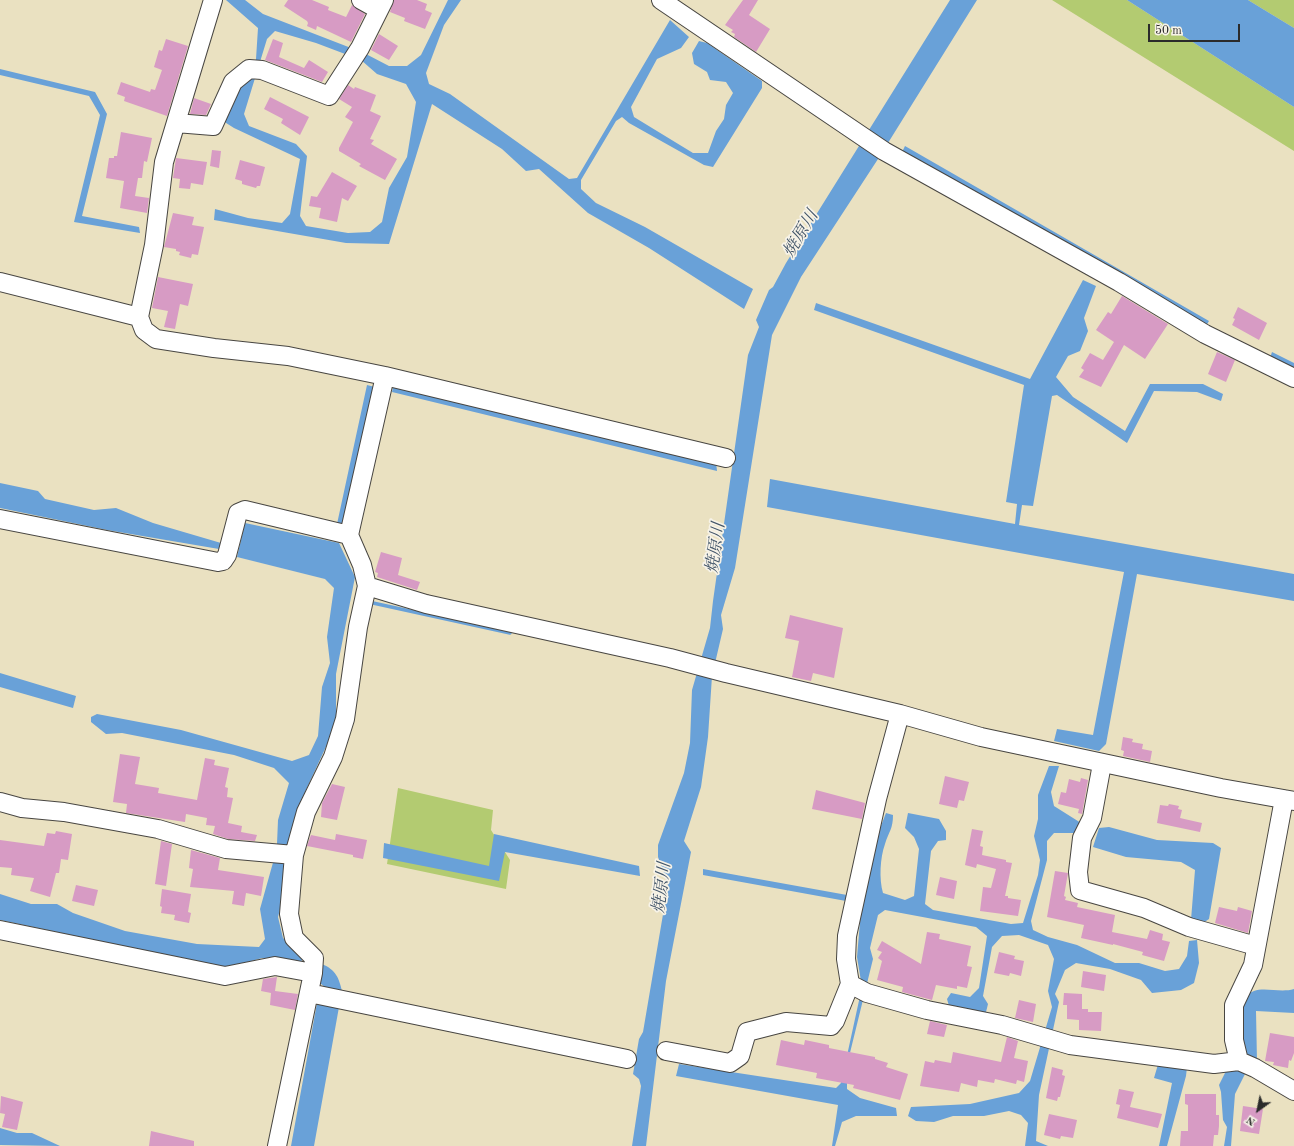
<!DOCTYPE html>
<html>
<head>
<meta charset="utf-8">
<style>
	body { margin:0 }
	#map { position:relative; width:1294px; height:1146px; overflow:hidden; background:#eae1c1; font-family:"Old Standard TT",serif }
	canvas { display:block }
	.north { position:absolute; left:1238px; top:1090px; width:40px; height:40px; -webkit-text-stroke:3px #f7f3e8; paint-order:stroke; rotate:213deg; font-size:11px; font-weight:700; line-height:16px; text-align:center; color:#2b2b2b }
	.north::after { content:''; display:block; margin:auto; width:14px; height:18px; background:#2b2b2b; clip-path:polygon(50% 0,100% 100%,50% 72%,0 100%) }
	.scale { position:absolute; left:1148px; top:24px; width:92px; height:18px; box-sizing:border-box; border:2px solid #2b2b2b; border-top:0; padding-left:5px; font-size:12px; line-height:14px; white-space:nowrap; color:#2b2b2b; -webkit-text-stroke:3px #f7f3e8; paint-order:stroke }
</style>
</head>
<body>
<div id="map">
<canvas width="1294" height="1146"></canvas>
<div class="north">N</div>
<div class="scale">50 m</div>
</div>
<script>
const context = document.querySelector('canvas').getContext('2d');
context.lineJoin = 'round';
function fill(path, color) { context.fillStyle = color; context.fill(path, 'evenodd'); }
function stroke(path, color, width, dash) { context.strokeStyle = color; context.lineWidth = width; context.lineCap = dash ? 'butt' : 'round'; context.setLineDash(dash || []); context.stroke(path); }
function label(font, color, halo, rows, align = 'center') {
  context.font = font + ' "Old Standard TT","Noto Serif JP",serif'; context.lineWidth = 3.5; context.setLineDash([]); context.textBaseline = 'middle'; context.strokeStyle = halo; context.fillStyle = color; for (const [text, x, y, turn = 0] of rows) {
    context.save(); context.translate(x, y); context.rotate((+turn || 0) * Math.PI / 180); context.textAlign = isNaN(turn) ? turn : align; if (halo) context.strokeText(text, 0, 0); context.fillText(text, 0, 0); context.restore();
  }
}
fill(new Path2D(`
	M1052,0h75l167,107v44z
	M1248,0h46v28z
	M398,788l95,22 -2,20 19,30 -4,29 -119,-25z`), '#b3cb71');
fill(new Path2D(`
	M226,0h19l18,14 101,39 25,13h18l14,-11 27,-55h13l-17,25 -18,48 3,11 21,10 119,85 8,-1 93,-158 19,17 -8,11 -24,11 -26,48 3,10 59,36h15l8,-22 8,-12 2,-14 7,-12 -7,-11 -16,-2 -3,-8 -13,-8 -2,-11 7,-12 8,2 55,38v7l-49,79 -9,-2 -75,-42 -7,-6 -6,4 -35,59v9l15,14 49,24 108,62 -9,20 -95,-61 -61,-35 -49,-44 -13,2 -24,-22 -70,-45 -43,140 -43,-1 -132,-23 1,-11 33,9 34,5 8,-9 10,-55 -66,-31 -11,-7 18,-37 10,-10 5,-15 2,-31zM275,31l41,12 45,17 16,14 29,10 10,18 -9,55 -18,31 -7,34 -12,10 -22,1 -42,-7 -6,-10 7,-60 -11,-12 -47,-18 -5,-12 23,-75z
	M950,0h27l-99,159 -77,118 -29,58 -37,233 -14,47 2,14 -11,47 -4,61 -7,50 -17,54 7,11 -25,129 -20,165h-14l9,-60 -2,-7 -6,-5 6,-35 4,-7 25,-147 -10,-28v-12l26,-72 6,-30 2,-53 18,-62 3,-27 35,-246 11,-28 -3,-7 13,-30 4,-3 13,-24z
	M1127,0h121l46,28v79z
	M0,69l95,23 12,22 -25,102 57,11 1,6 -66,-11 26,-107 -11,-19 -89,-21z
	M905,146l304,175 -3,5 -304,-174z
	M1083,280l13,6 -12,32 4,13 -8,20 -12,5 -12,21 17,20 52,34 25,-47h53l20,10 -2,7 -24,-9 -43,-1 -27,52 -70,-48 -5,1 -19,110 -11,-1 -3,20 275,49v27l-157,-27 -31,170 -7,7 -45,-10 3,-12 36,6 31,-163 -357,-65 3,-28 245,45 2,-20 -11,-2 18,-117 -210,-75 2,-7 214,76z
	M1272,352l22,11v7l-24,-12z
	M394,383l322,79 1,9 -325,-79z
	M367,385l8,2 -31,138 -7,-1z
	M0,483l38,8 7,8 49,11 22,-2 37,15 68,20 -2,6 -112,-19 -107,-22z
	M245,523l94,20 16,34 -19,97v51l-30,65 -18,56 -2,40 -8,31 5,21 21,19 -5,8 -37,-7 -35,10 -227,-48v-26l31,10h26l16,9 52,18 72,13 62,3 6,-8 -5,-30 14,-50 7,-13 -4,-2 1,-24 11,-37 -15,-15 -40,-13 -112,-22 -16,1 -15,-12v-5l6,-3 84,16 111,31 17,-6 9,-19 4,-49 8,-24 -3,-26 7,-49 -9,-9 -88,-22z
	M0,673l76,23 -3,12 -73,-21z
	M1049,766h10l-8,26 3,14 27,17 -4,10h-23l-7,8v19l-16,61 2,9 15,7 29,8 38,18h24l26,8 14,-2 8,-13 2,-15 8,-1 2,23 -5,20 -13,7 -29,3 -11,-13 -31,-11 -34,-6 -11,7 -10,24 4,8 -20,93 -3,46 12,5h-23l3,-23 -7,-8 -12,-4 -25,5h-31l-19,6 -18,-1 -8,-5 3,-9 59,-3 49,-11 11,-12 22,-74 -4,-16 6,-32 -6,-14 -29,-10 -17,1 -10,11 -9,49 5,8 -3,12 -36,-10 -2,-7 4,-6 19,4 9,-9 8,-52 -11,-9 -91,-17 -7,5 -8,33 3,11 -26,106v24l13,9 36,10 1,8h-41l-14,6 -7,24h-3l6,-41 -162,-29 3,-12 157,24 5,-5 19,-87 1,-15 -4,-24 5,-58 15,-63 9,-23 7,2c0,14 -4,16 -8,29 -5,14 -6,35 -2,49l22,7 9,-4 5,-47 -5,-12 -9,-9 3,-15 31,6 7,12v9l-8,1 -7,10 -6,53 8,6 78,14 12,-1 15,-48 2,-15 -6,-24 4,-17v-24z
	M1109,827l48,13 56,3 8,5 -12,71 -6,4 -12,-3 4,-50 -14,-8 -55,-5 -33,-10 6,-19z
	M494,834l145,32 1,10 -135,-24 -6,29 -116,-23 1,-15 105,23z
	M703,869l144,26 -1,6 -143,-26z
	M322,964c14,6 17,14 20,27l-16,-3 -6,-5z
	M1294,989v24l-38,-2 1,51 -13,-6c-1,-16 -9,-59 10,-65 11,-4 27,2 40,-2z
	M317,1003l22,4 -25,139h-23z
	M1159,1061l28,6 -1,9 -19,70h-8l13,-63 -18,-5z
	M1227,1069l20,1 -12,24 -4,52h-7l3,-19 -4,-7 -2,-28 -2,-7z
	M0,1128l17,5h15l28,13 -60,-1z`), '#69a1d8');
stroke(new Path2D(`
	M373,603l137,30`), '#69a1d8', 3.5);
fill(new Path2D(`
	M288,0h24l17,7 -1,3 18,7 6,-12 13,9 -14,28 -34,-16 -1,4 -9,-4 1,-3 -1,-2 -23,-15z
	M394,0h23l10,4 -2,6 7,3 -7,16 -21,-8 1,-3 -15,-6z
	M743,0h15l-9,15 21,14 -14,23 -22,-15 1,-3 -4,-2 2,-2 -8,-5z
	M379,34l19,12 -9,14 -18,-10z
	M166,39l22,7 -21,70 -43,-15 1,-4 -8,-3 4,-12 29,10 1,-3 4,1 7,-20 -8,-3 5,-17 3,1z
	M273,39l10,4 -4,14 25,11 5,-8 19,12 -6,10 -57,-22z
	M348,85l6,4 1,-2 21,8 -6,16 11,5 -11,23 4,1 -3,4 26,15 -12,21 -26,-14 2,-2 -22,-13v-3l14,-26 -8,-5 7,-10 -13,-8z
	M270,97l39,20 -9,18 -19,-12 2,-4 -19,-10z
	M194,98l17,6 -5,11 -16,-1z
	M121,132l31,6 -5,24 -3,-1 -2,17h-4l-3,18 14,2 -2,15 -27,-5 4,-27 -18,-3 3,-20h5v-2h3z
	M212,150l9,1 -2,17 -9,-2z
	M176,158l31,4 -4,23 -12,-2 -1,6 -11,-1 1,-9 -7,-1z
	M240,160l25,7 -5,19h-3l-1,2 -14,-4v-3l-7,-2z
	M332,172l25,14 -9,15 -6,-3 -5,24 -18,-4 2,-10 -12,-2 2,-10 6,1z
	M173,213l21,4 -2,8 12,2 -6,28 -6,-1 -1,4 -12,-3 1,-3 -4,-1v-2l-12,-2z
	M158,277l35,7 -5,22 -8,-2 -5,25 -11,-2 4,-16 -16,-3z
	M1122,296l46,28 -23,35 -21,-14 -23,42 -22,-10 5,-7 -3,-2 9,-15 13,7 11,-18 -18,-12 12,-18 3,2z
	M1238,307l29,16 -8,17 -27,-15 3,-6 -2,-1z
	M1217,352l18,8 -9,22 -18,-8z
	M381,552l21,6 -4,17 22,7 -3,8 -40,-13 1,-4 -3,-1z
	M790,615l53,13 -9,50 -21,-5 -2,8 -19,-4 7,-36 -14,-3z
	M1123,737l10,2 -1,3 11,2 -1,5 10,2 -2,11 -27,-6 1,-5 -3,-1z
	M120,754l20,3 -5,27 24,4 -1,5 39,7 8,-42 10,2 -1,5 15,3 -4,19 3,1 -1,9 6,1 -5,25 14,3 -1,6 16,3 -2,6 -27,-2 -15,-5 2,-8 -9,-1 1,-7 -21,-4 -1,8 -59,-9 1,-9 -14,-2z
	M945,776l24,6 -5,19 -5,-1 -2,8 -18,-4z
	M1081,778l7,2 -6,34 -4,-1 1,-4 -21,-5 3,-12 5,1 3,-14 11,3z
	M332,784l13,3 -8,33 -16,-3 1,-14z
	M816,790l49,13 -3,16 -50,-10z
	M1169,804l10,2 -1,3 4,1 -2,8 22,5 -2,9 -43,-9 3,-18 8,1z
	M972,829l11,2 -3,15 3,1 -1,8 24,5v2l6,1 -7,33h3v2l13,2 -3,16 -38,-5 3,-24 8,1 5,-19 -19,-5 -1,4 -11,-3z
	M56,831l16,3 -4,26 -7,-1 -2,14h-3l-6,24 -20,-6 4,-13 -23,-3 1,-7 -12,-1v-27l44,6 3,-13 8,1z
	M336,834l31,6 -4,19 -10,-2v-2l-46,-9 4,-11 24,5z
	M161,841l11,3 -6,42 -11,-2z
	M191,850l29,8 -2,12 46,7 -3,19 -15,-3 -2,13 -12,-2 2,-13 -44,-4 3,-18 -4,-1z
	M1055,871l13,2 -4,23 2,1 -1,3 13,3 -1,4 38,8 -3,17 35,7 3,-9 13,4 -1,6 8,2 -6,19 -22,-6 1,-3 -30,-8v1l-32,-7 3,-13 -37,-8z
	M940,877l17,4 -3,18 -18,-4z
	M76,885l22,5 -4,16 -22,-5z
	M162,889l29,5 -3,18 3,1 -2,10 -15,-3 1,-5 -14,-2 1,-6 -2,-1z
	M1219,907l18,4 1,-4 14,4 -4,22 -33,-10z
	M927,932l13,2 -1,5 32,7 -4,20 5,1 -5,21 -10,-2v3l-21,-4 -4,15 -30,-8 1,-5 -26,-7 5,-19 -4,-3 4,-6 -5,-2 5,-9 39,23z
	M999,952l16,4 -1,3 10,2 -3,15 -11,-3 -1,3 -15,-3z
	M1083,971l23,4 -2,16 -23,-4z
	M277,977l-2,14 23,3 -3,16 -25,-5 1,-12 -10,-2 2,-12z
	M1064,993l18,1v15h6v3h14l-1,19 -22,-1v-10l-12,-1v-14h-4z
	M1019,1000l17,4 -3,18 -18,-4z
	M930,1021l17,4 -3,12 -17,-3z
	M1270,1033l24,4v16l-3,8 -2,-1 -1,8 -15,-3 1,-3 -9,-1z
	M1007,1037l11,4 -4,17 14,3 -4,21 -7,-2 -1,4 -21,-5 -1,4 -16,-3 -1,7 -16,-4 -2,9 -39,-6 5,-25 9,2 1,-3 16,3 2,-11 48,10z
	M781,1040l23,5 1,-5 24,5v3l46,9v2l13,4 -2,4 22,7 -8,26 -47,-12 1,-3 -38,-7 1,-5 -41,-8z
	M1052,1067l11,3 -1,5 3,1 -5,21h-2l-1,4 -11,-3z
	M1119,1089l15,3 -4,15 32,7 -4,14 -41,-10 3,-13 -4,-1z
	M1185,1094h31v21h3v11l-1,9h-4l-1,11h-33l1,-15h7v-26l-3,-1z
	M1,1096l22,6 -6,28 -15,-3 3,-13 -5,-1z
	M1243,1106l20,3 -4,25 -19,-3z
	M1049,1114l28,6 -4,18 -12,-2 -1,3 -16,-4z
	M151,1131l43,10v5h-45z`), '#d79bc4');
const minor = new Path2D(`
	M213,0l-49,162 -10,83 -15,72 5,13 12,9 58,9 74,8 97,20 -36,159 13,30 5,21 -9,41 -13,92 -12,38 -27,55 -12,43 -5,59 5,24 20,20 -1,15 -36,173
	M361,0l18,10
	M661,0l223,151 235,131 86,52 89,44
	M176,123l37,3 20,-44 16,-13 13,1 67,26 31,-48 24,-48
	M0,282l139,35
	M385,376l341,82
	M0,519l218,43 5,-1 4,-6 11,-42 7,-3 104,25
	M367,586l59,18 244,54 56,15 174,41 81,23 240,51 73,13
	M900,714l-23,85 -30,137 -1,23 4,25 17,9 60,17 75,15 68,20 144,19 25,-3 16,7 39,23
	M1102,764l-10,54 -10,20 -4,34 2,18 64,18 45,19 67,19
	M0,802l22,6 42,4 94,17 68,20 68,6
	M0,930l225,46 50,-10 38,7
	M309,993l318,66
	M666,1051l64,12 10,-7 7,-24 39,-10 45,4 4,-5 15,-37
	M1239,1061l-5,-21v-35l19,-40 31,-166`);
stroke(minor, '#484642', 20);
stroke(minor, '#fff', 18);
label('italic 17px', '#415468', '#f7f3e8', [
	["焼原川",801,234,-59],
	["焼原川",716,548,-82],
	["焼原川",662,888,-83]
]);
</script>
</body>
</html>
